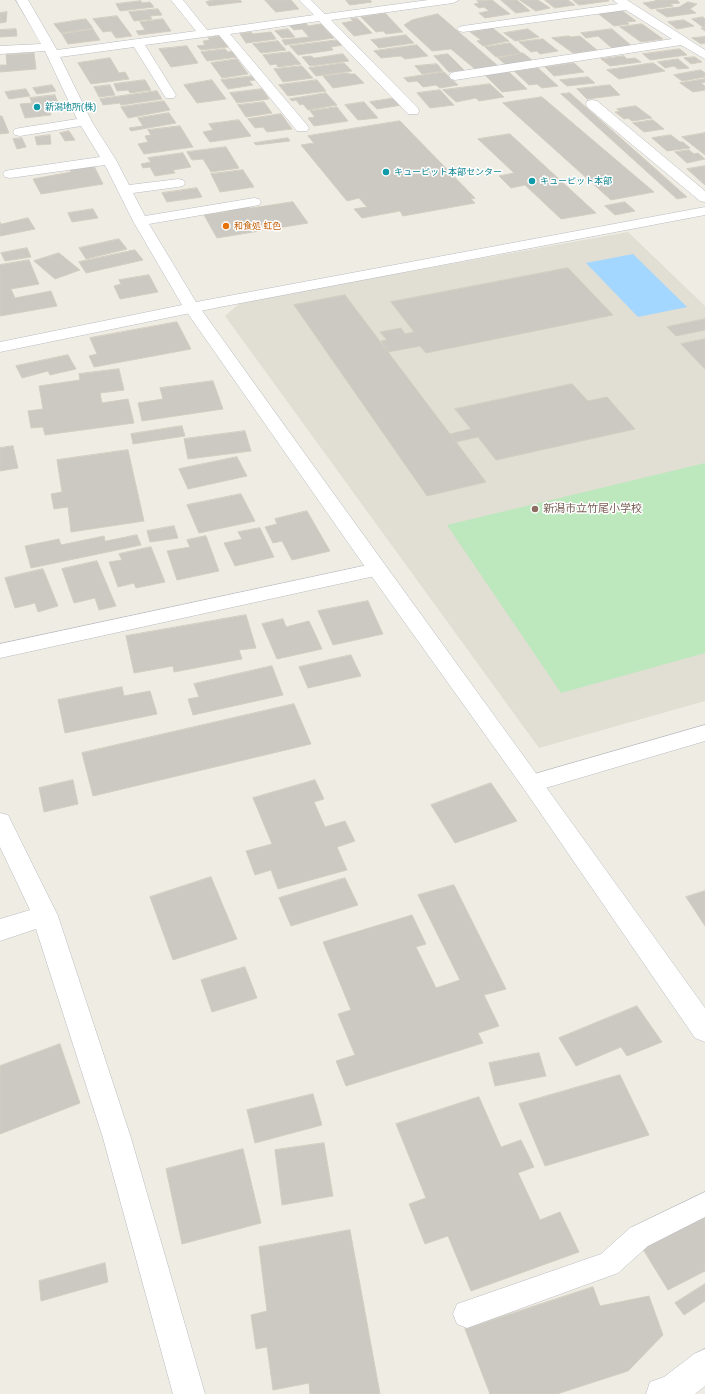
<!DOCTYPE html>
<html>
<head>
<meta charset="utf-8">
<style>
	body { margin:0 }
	canvas { display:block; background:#efece3 }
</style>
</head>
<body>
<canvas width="705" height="1394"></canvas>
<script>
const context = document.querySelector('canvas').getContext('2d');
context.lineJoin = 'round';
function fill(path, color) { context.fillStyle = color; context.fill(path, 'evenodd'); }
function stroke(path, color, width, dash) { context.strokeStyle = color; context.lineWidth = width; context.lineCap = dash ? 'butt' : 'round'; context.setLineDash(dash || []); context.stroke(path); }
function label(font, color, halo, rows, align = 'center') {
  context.font = font + ' Rubik,"Noto Sans JP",sans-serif'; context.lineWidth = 3; context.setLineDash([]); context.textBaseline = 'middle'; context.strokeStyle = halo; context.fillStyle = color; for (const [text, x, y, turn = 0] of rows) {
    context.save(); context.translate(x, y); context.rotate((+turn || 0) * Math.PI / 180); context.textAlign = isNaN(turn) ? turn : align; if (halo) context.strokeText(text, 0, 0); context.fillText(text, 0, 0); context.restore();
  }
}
fill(new Path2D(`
	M628,232l77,74v395l-166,47 -314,-432 16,-14z`), '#e1ded3');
fill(new Path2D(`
	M705,463v190l-144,40 -114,-168z`), '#bde8bd');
fill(new Path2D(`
	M633,254l54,53 -49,10 -52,-54z`), '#a3d7ff');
const building = new Path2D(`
	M213,0h27l2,2 -33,4 -3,-4z
	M265,0h26l8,9 -23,3z
	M346,0h24l2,2 -22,3z
	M492,0l18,14 -25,4 -6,-5 10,-2 -5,-4 -5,1 -5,-4 5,-1 -2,-2z
	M501,0h16l13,11 -14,2z
	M520,0h18l12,8 -14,3z
	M545,0h23l7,5 -20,3z
	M573,0h35l1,1 -30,4z
	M655,0h22l3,3 -10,1 3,2 -22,3 -8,-6 13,-2z
	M141,1l1,2 8,-1 4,5 -34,4 -4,-7z
	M688,2l9,2 -7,5 6,4 -29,4 -11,-7 23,-3z
	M158,9l4,6 -12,1 2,3 -18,2 -5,-9z
	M620,9l16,12 -9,1 2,2 -15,2 -18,-14z
	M7,12l-1,10 -6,1v-10z
	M385,13l18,19 -17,2 -3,-3 -7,1 -15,-15z
	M438,14l60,52 -23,3 -24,-20 -19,2 -28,-26 8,-5z
	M117,16l15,20 -16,2 -5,-7 -8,1 -10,-13z
	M703,17l2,2v12l-4,-3h3l-12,-9z
	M357,18l15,15 -18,3 -12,-13 11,-2 -2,-2z
	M86,19l7,9 -32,5 -7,-9z
	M163,19l8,12 -32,4 -3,-4 9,-1 -5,-8z
	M684,20l10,6 -17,3 -9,-7z
	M306,23l2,3 13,-2 13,14 -49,7 -3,-5 27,-3 -7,-8 -8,1 -5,-5z
	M642,24l21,15 -22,3 -21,-15z
	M490,26l19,15 -26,5 -6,-5 4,-1 -11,-8 13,-2 -3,-2z
	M16,29l1,7 -17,1v-7z
	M93,29l7,11 -32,4 -6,-10z
	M288,29l7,8 -13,1 -7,-7z
	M528,29l11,8 -24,4 -11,-8z
	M612,29l21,18 -20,2 -15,-13 -12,2 -5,-5z
	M251,32l2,2 18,-2 5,7 -30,4 -6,-9z
	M406,35l8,8 -35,5 -8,-8z
	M220,36l8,11 -27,3 -4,-4 8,-1 -2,-4 7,-1 -2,-2z
	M569,36l2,1 9,-1 17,14 -24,3 -21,-15z
	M705,37v6l-4,1 -9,-6z
	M543,39l15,12 -18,3 -3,-3 -6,1 -12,-10z
	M338,40l5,5 -12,2 2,3 -35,5 -8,-9z
	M278,41l8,9 -25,3 -8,-9z
	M510,43l11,10 -25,4 -11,-10z
	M417,45l11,11 -23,3 -4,-3 -20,2 -7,-7z
	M187,46l11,17 -27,4 -12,-18z
	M225,49l3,3 6,-1 4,6 -31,4 -6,-9z
	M680,49l7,6 -37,5 -7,-6z
	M290,52l11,12 -23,3 -2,-3 -6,1 -7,-10z
	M34,53l2,16 -36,3v-7h7l-1,-10z
	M523,53l9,7 -26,5 -8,-7z
	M343,54l6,7 -39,5 -8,-9 9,-1 3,2z
	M448,54l16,16 -15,2 -15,-16z
	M624,56l3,3 8,-1 6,4 -31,4 -9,-7z
	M695,57l7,5 -11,2 -7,-6z
	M110,58l9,15 6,-1 4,7 -38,5 -13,-21z
	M237,59l11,15 -26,4 -11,-15z
	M678,59l11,9 -11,1 -4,-3 -9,2 -7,-6z
	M344,63l8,8 -36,5 -7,-8z
	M574,63l10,9 -30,4 -9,-9z
	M653,63l12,8 -46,8 -12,-9z
	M437,64l6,7 -21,3 -7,-8z
	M302,66l11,12 -30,4 -9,-13z
	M538,68l20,18 -16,2 -5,-4 -8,1 -15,-14z
	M701,70l4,3v4l-23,4 -8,-6z
	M444,72l14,13 -18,3 -4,-3 -13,2 -6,-6 -9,1 -4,-4z
	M509,72l18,17 -25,3 -17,-17z
	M348,73l2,1h5l9,9 -31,5 -10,-12z
	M253,76l2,4 -6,1 4,4 -25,4 -7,-9z
	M588,77l7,6 -28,3 -7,-6z
	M705,79v3l-4,1 4,3v4l-12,2 -13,-9z
	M145,80l6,10 -21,3 -2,-3 -11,1 -3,-7z
	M212,80l14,19 -29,4 -13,-18z
	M317,80l9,11 -38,5 -9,-11z
	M490,84l14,13 -25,4 -3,-3 -20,4 -13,-12z
	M52,85l4,6 -19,3 -4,-6z
	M110,85l5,10 -16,2 -5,-10z
	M610,85l10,10 -33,4 -10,-10z
	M26,89l4,7 -21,3 -4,-7z
	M262,89l7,10 -32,4 -7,-10z
	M440,90l14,15 -24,3 -13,-15z
	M157,91l5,8 -41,6 -1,-2 -17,2 -3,-6z
	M326,93l11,12 -29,5 -5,-6 -3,1 -4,-5 -4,1 -2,-2z
	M570,93l117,104 -10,2 -116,-105z
	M55,95l4,11 -11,1 3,8 -26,3 -5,-14 12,-1 -2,-5z
	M542,97l112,95 -43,8 -108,-97z
	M395,98l7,7 -25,4 -7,-7z
	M164,101l6,9 -42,8 -7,-11z
	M264,102l8,11 -26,4 -8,-12z
	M364,102l14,16 -20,2 -13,-15z
	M636,106l16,12 -20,3 -4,-3 -4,1 -9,-7 5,-1 -3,-2z
	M337,107l11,14 -34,5 -6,-8 7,-1 -5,-6z
	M169,113l7,10 -45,8 -2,-3 14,-2 -5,-8z
	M281,114l11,15 -25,3 -4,-5 -8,1 -7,-9z
	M0,116h2l7,17 -9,1z
	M239,120l12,16 -41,6 -7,-10 10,-2 -4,-6z
	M653,120l11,9 -20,3 -11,-9z
	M400,121l75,77 -4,1 4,4 -72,13 -3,-5 -38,7 -8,-9 13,-2 -8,-9 -12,3 -46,-56 13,-2 -6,-7z
	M180,126l13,21 -49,7 -6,-10 10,-2 -3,-6 6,-1 -3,-5z
	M69,131l6,9 -10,1 -5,-8z
	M705,133v22l-23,-18z
	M510,134l86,79 -35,6 -36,-34 -14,3 -12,-12 15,-3 -36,-34z
	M50,135l1,9 -14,1 -2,-8z
	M671,135l9,7h3l7,6 -23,3 -15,-13z
	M22,138l4,9 -9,2 -4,-10z
	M288,138l2,3 -34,4 -2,-2z
	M226,147l13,21 -28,4 -8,-13 -11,1 -5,-8z
	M689,150l5,4 4,-1 7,6 -18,4 -12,-11z
	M183,153l8,14 -18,3 2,3 -20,3 -5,-9 -7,1 -2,-4 10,-2 -3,-4z
	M94,166l9,18 -62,10 -8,-15 38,-7 -1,-2z
	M705,166v19l-18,-16z
	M243,170l11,17 -34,5 -9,-18z
	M197,188l5,9 -35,5 -5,-9z
	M293,202l15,21 -91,15 -13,-23 26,-4 -1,-3 20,-3 1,3z
	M625,202l10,9 -20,4 -10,-9z
	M93,209l5,9 -26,4 -4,-9z
	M28,218l7,11 -35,7v-14l1,2z
	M119,239l8,10 -41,10 -7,-11z
	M27,248l4,9 -26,4 -4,-8z
	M135,250l8,10 -57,13 -7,-11z
	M59,253l21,17 -25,9 -21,-18z
	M29,260l10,24 -28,5 4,9 36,-7 6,15 -57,10v-51z
	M568,268l45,47 -187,38 -6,-7 -32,6 -7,-11 6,-1 -7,-8 21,-4 4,6 9,-2 -23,-30z
	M149,275l9,17 -38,7 -6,-13 7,-2 -2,-4z
	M345,295l111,147 30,40 -59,14 -133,-191z
	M705,319v11l-29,6 -9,-9z
	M177,322l14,27 -97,18 -5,-11 8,-2 -7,-16z
	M705,339v30l-24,-25z
	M68,355l8,14 -26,6 -2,-4 -26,7 -6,-12z
	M119,369l5,21 -24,3 2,10 26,-4 6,24 -89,12 -2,-8 -12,1 -3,-17 15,-2 -4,-23 41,-6 -1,-6z
	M213,381l10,28 -81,12 -4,-18 25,-4 -3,-11z
	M572,384l16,17 19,-4 28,32 -139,31 -18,-23 -22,5 -6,-8 21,-5 -16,-20z
	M182,426l3,10 -52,8 -2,-10z
	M245,431l6,20 -63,8 -4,-20z
	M13,446l5,22 -18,3v-23z
	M128,450l16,71 -73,11 -3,-25 -14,2 -3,-15 11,-2 -5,-32z
	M237,457l10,19 -59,13 -9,-20z
	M241,494l14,27 -56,12 -12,-28z
	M307,511l23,40 -38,9 -10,-19 -9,2 -8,-16 12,-3 -2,-5z
	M174,526l4,12 -28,4 -3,-11z
	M260,528l14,29 -39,9 -11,-23 18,-4 -4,-7z
	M137,535l4,10 -110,23 -6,-22 34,-7 2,6 43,-9 1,5z
	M206,536l13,35 -42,9 -10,-29 23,-4 -3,-7z
	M151,547l14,35 -29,6 -2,-5 -16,4 -9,-25 13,-2 -3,-6z
	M97,561l19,45 -17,4 -4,-12 -21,5 -12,-34z
	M43,569l15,37 -20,6 -3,-9 -20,5 -10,-30z
	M368,601l15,33 -50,11 -15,-34z
	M246,615l10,33 -17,2 3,9 -68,13 -1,-6 -39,7 -8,-37z
	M283,619l3,8 23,-6 13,28 -45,10 -15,-35z
	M351,655l10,21 -53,12 -9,-21z
	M272,666l11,29 -90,20 -5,-16 11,-2 -5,-13z
	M122,687l2,9 26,-5 7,23 -92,19 -7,-33z
	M294,704l17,40 -218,52 -11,-43z
	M73,780l5,24 -34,8 -5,-24z
	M315,780l9,19 -10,3 11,25 20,-6 10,20 -18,6 10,23 -69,19 -7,-19 -16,5 -9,-24 26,-7 -19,-46z
	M491,783l26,38 -62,22 -24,-38z
	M211,877l26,62 -64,21 -23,-63z
	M345,878l13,27 -67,21 -12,-28z
	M454,885l52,104 -22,6 15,31 -21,7 5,10 -137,43 -10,-25 19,-6 -17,-41 13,-4 -28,-68 89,-27 14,29 -10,3 20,41 24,-8 -42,-85z
	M705,891v35l-19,-29z
	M245,967l12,31 -45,14 -11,-32z
	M637,1006l25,36 -35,14 -6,-9 -45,19 -17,-28z
	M60,1044l20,59 -80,31v-68z
	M539,1053l7,23 -51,10 -6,-23z
	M620,1075l29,60 -104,31 -26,-62z
	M313,1094l9,31 -67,18 -8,-33z
	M479,1097l22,50 20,-7 13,27 -16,6 22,47 20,-8 19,40 -108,39 -23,-55 -23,8 -16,-40 17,-6 -30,-74z
	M324,1143l9,53 -51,9 -7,-55z
	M243,1149l18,74 -79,21 -16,-75z
	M705,1214v57l-37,19 -27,-44z
	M350,1230l30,164h-70l-1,-11 -36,7 -6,-43 -11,2 -5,-34 16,-4 -8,-64z
	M105,1263l3,19 -67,19 -2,-20z
	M705,1284v17l-21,14 -9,-12z
	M593,1287l7,19 49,-10 14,39 -35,36 -71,23h-67l-25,-65z`);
fill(building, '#ccc9c2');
stroke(building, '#d4cec1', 1);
const lane = new Path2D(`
	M705,1192v25l-57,29 -30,27 -151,55 -10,-4 -4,-10 4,-10 144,-50 29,-26z`);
const street = new Path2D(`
	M16,0h12l29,50 139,-19 -25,-31h12l24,30 107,-15 -15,-15h12l14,14 103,-14h31l-6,3 -122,17 87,88 1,3 -1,3h-10l-89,-93 -89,13 77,91 2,3 -2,3h-10l-78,-96 -74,10 31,50 -2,3h-8l-2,-3 -30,-48 -74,10 32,65 24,38 13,25 49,-6 5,1 2,3 -2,3 -5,1 -45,6 12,23 109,-18 5,1 2,3 -2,3 -5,1 -105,18 47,78 509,-95v8l-485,92 -220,45v-10l182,-37 -49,-84 -28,-56 -95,13 -5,-1 -2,-3 2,-3 5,-1 90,-13 -19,-31 -61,10 -5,-1 -2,-3 2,-3 5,-1 57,-9 -32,-68 -45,3v-8l41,-2z
	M613,0h14l78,50v9l-24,-14 -226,35 -4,-1 -2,-3 2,-3 4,-1 217,-33 -46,-29 -163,22 -4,-1 -2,-2 2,-2 4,-1 155,-22z
	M592,100l5,1 108,90v11l-5,-1 -113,-94 -1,-3 1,-3z
	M377,563l7,1 3,5 -3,5 -384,84v-14z
	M705,725v16l-173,51 -8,-3 -4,-6 4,-6z
	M0,813l8,2 50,101 73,222 74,256h-32l-70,-256 -67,-209 -36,12v-22l30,-9 -30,-63z
	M705,1349v37l-10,8h-49l4,-12 14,-5 30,-23z`);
const secondary = new Path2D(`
	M192,303l6,2c168,235 339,468 507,703v34l-10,-4 -171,-249 -154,-215 -186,-266 2,-3z`);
stroke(lane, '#b8bbc0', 1);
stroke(street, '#b8bbc0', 1);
stroke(secondary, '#b8bcc2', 1);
fill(lane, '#fff');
fill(street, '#fff');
fill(secondary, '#fff');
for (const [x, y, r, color] of [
	[37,107,4,"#0f9aa8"],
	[386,172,4,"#0f9aa8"],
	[532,181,4,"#0f9aa8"],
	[226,226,4,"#e8710a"],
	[535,509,4,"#8d6e63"]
]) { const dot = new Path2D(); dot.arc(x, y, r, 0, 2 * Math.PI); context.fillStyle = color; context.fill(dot); stroke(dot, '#fff', 1.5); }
label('9px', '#0d838f', '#fff', [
	["新潟地所(株)",45,107],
	["キューピット本部センター",394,172],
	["キューピット本部",540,181]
], 'left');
label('9px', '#c56008', '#fff', [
	["和食処 虹色",234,226]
], 'left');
label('11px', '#785e54', '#fff', [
	["新潟市立竹尾小学校",543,509]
], 'left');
</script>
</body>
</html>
